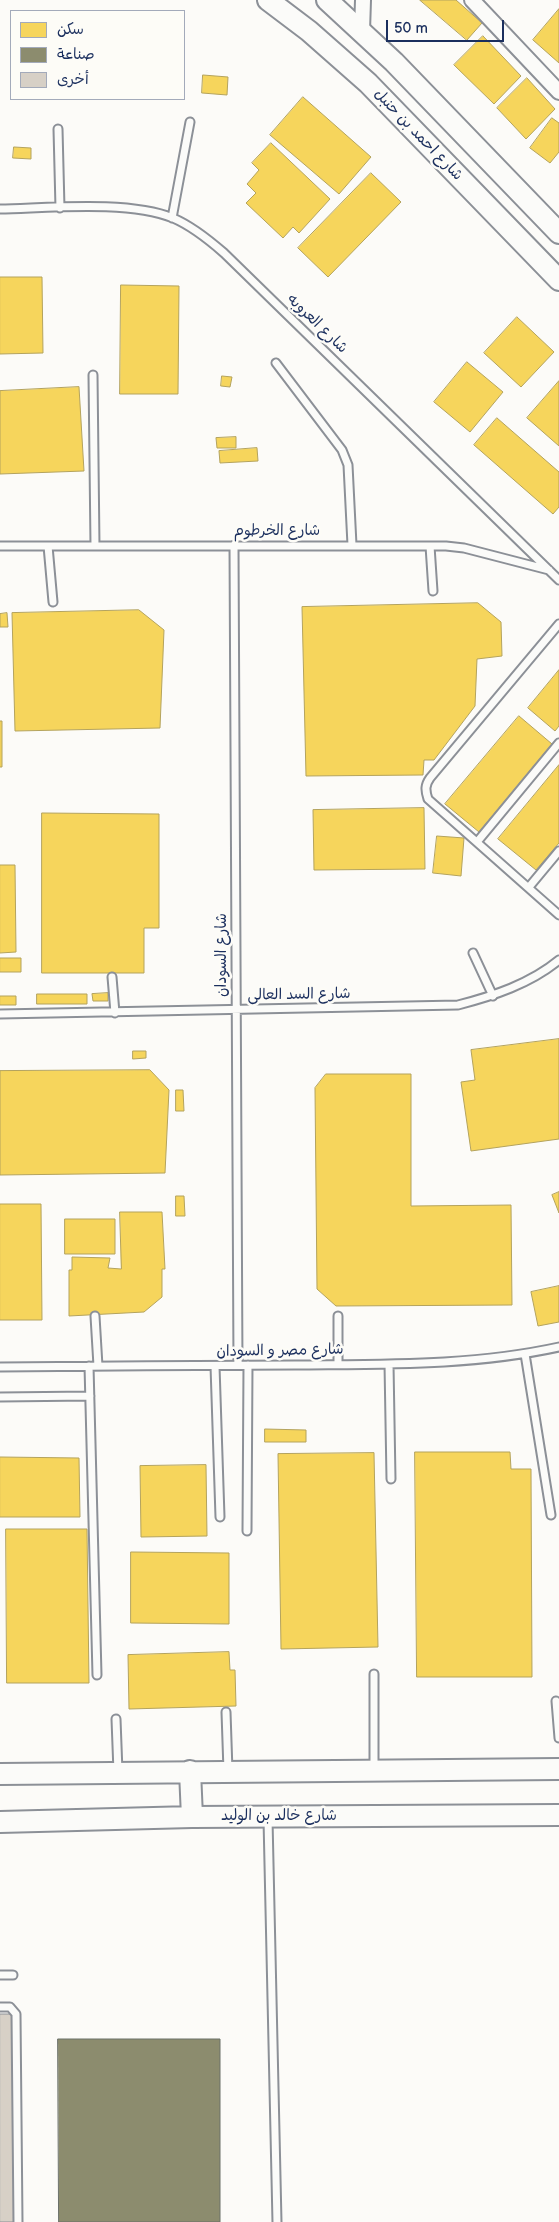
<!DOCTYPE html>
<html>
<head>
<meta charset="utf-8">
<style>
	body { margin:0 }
	#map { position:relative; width:559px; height:2222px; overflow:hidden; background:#fcfbf8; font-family:"Balsamiq Sans","Playpen Sans Arabic",sans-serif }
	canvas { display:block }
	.legend { position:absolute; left:10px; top:10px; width:175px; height:90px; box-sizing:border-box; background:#fdfcf7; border:1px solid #a3aaba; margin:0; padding:6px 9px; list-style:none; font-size:15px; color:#1b2f5e }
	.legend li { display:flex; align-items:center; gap:10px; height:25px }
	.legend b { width:25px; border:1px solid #a3aaba }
	.scale { position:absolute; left:386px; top:20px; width:118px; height:22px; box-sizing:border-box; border:2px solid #1b2f5e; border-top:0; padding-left:6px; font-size:15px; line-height:18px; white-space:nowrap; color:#1b2f5e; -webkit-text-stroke:4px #fdfcf7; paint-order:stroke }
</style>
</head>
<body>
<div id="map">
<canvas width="559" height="2222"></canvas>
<ul class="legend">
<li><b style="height:14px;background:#f6d55c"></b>سكن</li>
<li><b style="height:14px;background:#8c8c6e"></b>صناعة</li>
<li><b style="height:14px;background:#d7d0c6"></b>أخرى</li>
</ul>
<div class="scale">50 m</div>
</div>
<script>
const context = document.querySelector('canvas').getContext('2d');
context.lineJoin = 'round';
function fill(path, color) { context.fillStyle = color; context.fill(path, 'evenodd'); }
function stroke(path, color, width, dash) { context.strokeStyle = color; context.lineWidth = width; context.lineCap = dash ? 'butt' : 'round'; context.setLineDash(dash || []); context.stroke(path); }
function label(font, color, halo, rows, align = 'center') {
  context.font = font + ' "Balsamiq Sans","Playpen Sans Arabic",sans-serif'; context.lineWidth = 5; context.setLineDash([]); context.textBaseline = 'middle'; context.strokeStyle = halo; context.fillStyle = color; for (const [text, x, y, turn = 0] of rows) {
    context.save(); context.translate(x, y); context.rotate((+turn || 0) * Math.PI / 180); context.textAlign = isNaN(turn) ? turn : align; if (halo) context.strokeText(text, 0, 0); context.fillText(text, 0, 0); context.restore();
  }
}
const homes = new Path2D(`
	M420,0h36l26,23 -15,17z
	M559,9v54l-26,-23z
	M483,36l38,40 -27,28 -40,-39z
	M203,75l25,2 -1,18 -25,-2z
	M527,78l28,31 -29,30 -29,-31z
	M303,97l68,60 -32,37 -69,-59z
	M552,118l7,5v29l-9,11 -20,-15z
	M271,143l59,56 -31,34 -6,-6 -10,11 -37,-35 10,-10 -9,-9 12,-14 -7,-7z
	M14,147l17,1v11l-18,-1z
	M371,173l30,29 -73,75 -30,-29z
	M0,277h42l1,76 -43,1z
	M121,285l58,1 -1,108h-58z
	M517,317l37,35 -33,35 -37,-34z
	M467,362l36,30 -33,40 -36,-30z
	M222,376l10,1 -2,10 -9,-1z
	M559,381v65l-32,-28z
	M79,387l5,84 -84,3v-83z
	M497,418l62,54v35l-6,7 -79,-69z
	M236,437v11h-19l-1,-10z
	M257,448l1,13 -38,2 -1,-12z
	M478,603l23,19 1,34 -25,3 -2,47 -41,54h-10l-1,15 -117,1 -4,-169z
	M139,610l25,20 -4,98 -145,3 -3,-118z
	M7,613l1,14h-8v-13z
	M559,670v56l-4,5 -27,-23z
	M519,716l33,28 -73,88 -34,-28z
	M0,721h2v46h-2z
	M559,765v78l-23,27 -38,-31z
	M424,808l1,61 -111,1 -1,-60z
	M42,813l117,1v114h-15v45h-102z
	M437,836l27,2 -3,38 -28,-3z
	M0,865h15l1,87 -16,1z
	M0,958h21v14h-21z
	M108,993v8h-15l-1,-7z
	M37,994h50v10h-50z
	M0,996h16v9h-16z
	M559,1039v100l-88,12 -10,-69 14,-2 -4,-30z
	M133,1051h13v7l-13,1z
	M150,1070l19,20 -4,83 -165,2v-104z
	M326,1074h85v132l100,-1 1,100 -176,1 -19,-17 -2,-201z
	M176,1090h7l1,21h-8z
	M559,1192v21l-7,-18z
	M176,1196h8l1,20h-9z
	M0,1204h41l1,116h-42z
	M120,1212h42l3,57h-3v28l-18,15 -75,4v-46h3v-13l38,1 -2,10 13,1z
	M65,1219h50v35h-50z
	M559,1286v36l-21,4 -7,-34z
	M265,1429l41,1v12h-41z
	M415,1452h95l1,17h20l1,208h-115z
	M374,1453l4,194 -97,2 -3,-195z
	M0,1457l79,1 1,59h-80z
	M206,1465l1,71 -66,1 -1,-71z
	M6,1529h81l2,154h-82z
	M131,1552l98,1v71l-98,-1z
	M229,1652l1,18h5l1,36 -107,3 -1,-54z`);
fill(homes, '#f6d55c');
stroke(homes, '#b4a35d', 1);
const industry = new Path2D(`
	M58,2039h162v183h-161z`);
fill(industry, '#8c8c6e');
stroke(industry, '#6a7069', 1);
const building = new Path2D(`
	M0,2014h14l1,208h-15z`);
fill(building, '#d7d0c6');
stroke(building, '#8c9097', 1);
const lane = new Path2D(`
	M58,129l2,79
	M0,209c49,-1 129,-9 173,9 19,8 35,21 51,35l335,327
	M172,218l18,-96
	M276,363l66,87 6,15 4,80
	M93,375l2,171
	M234,545l4,820
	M0,546h446l18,2 85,22
	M48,546l5,56
	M430,546l3,45
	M559,624l-129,154c-5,7 -5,12 -2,21l131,116
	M477,842l82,-99
	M529,887l30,-36
	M473,953l20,43
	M112,977l3,36
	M0,1014l458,-9c35,-9 72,-21 101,-45
	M95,1316l3,50
	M525,1354l26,161
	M338,1364v-48
	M389,1364l2,115
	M89,1366l8,309
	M215,1366l5,151
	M0,1367c98,-1 197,-2 295,-2 89,-1 177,1 264,-18
	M0,1397l90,-1
	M247,1531l1,-166
	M374,1674v96
	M556,1701l3,37
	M226,1712l2,59
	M116,1719l2,53
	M268,1819l9,403
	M0,1975h13
	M0,2007h10l6,7 2,208`);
const street = new Path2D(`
	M472,0l87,92
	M362,31l1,-31`);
const secondary = new Path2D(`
	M268,0l41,31 59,52 191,197
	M327,0l67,62 165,171
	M190,1771l2,46
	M0,1774l559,-5
	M0,1822l192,-5 367,-2`);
stroke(lane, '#8c9097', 11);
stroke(street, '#8c9097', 18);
stroke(secondary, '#8c9097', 24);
stroke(lane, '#fbfbf9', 7);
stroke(street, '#fbfbf9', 14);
stroke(secondary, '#fbfbf9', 20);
label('15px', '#1b2f5e', '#fdfcf7', [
	["شارع احمد بن حنبل",418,135,46],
	["شارع العروبه",317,324,44],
	["شارع الخرطوم",277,531],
	["شارع السودان",222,955,-90],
	["شارع السد العالى",299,995,-1],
	["شارع مصر و السودان",280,1351,-1],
	["شارع خالد بن الوليد",279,1816]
]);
</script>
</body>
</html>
